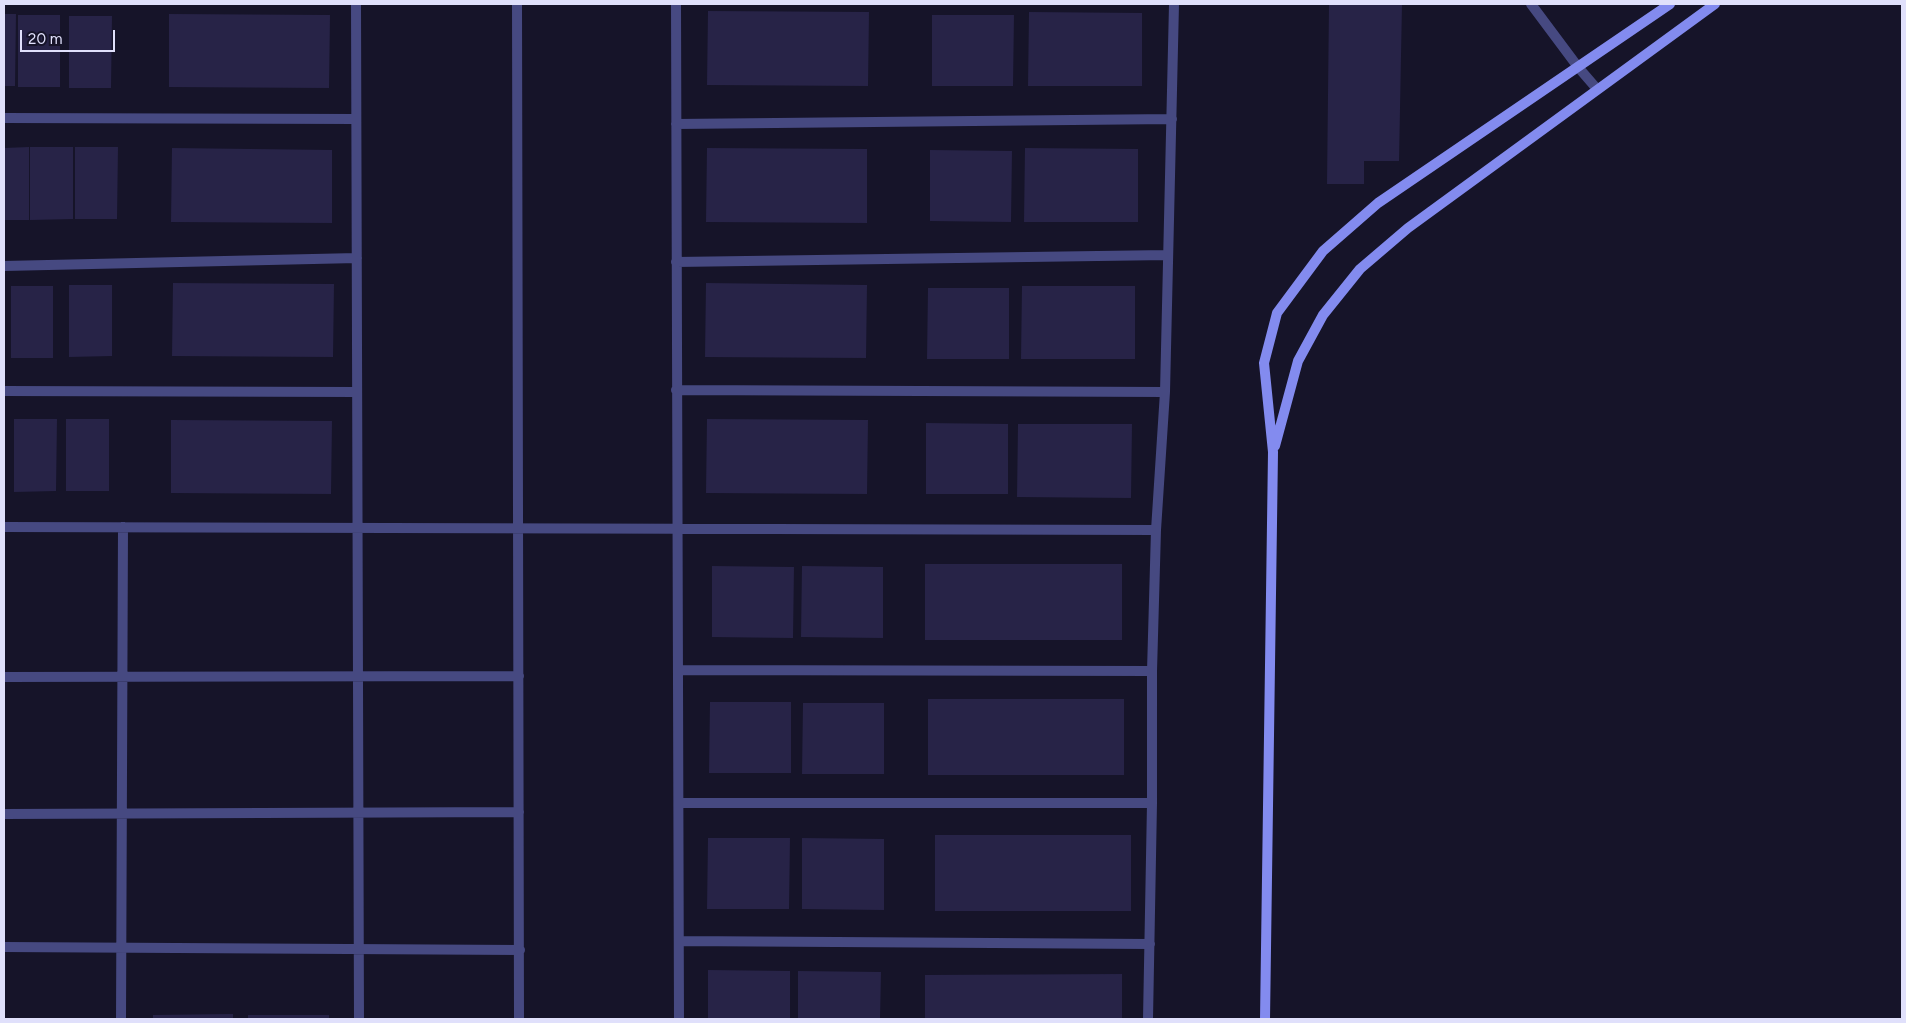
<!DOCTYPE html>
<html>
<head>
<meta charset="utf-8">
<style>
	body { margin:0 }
	#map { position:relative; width:1906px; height:1023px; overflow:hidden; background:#161429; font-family:Figtree,sans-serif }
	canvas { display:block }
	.frame { position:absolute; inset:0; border:5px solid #e0e0fb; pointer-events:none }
	.scale { position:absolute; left:20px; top:30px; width:95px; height:22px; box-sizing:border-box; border:2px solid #e0e0fb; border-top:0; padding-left:6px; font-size:15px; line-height:18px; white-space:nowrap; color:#e0e0fb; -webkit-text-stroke:4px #161429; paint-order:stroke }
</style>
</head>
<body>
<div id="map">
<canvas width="1906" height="1023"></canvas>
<div class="frame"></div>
<div class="scale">20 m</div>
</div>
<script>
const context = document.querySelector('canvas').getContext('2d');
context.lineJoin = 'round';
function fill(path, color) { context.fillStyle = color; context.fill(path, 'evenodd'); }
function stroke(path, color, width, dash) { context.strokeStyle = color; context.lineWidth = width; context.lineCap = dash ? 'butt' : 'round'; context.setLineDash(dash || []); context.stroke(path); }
fill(new Path2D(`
	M1329,4h73l-3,157h-35v23h-37z
	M708,11l161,1 -1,74 -161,-1z
	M1029,12l113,1v73h-114z
	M4,14h12l-1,72h-11z
	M169,14l161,1 -1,73 -160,-1z
	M18,15h42v72h-42z
	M932,15h82l-1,71h-81z
	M69,16h43l-1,72h-42z
	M29,147v73h-25v-72z
	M30,147h43v72l-43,1z
	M75,147h43l-1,72h-42z
	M172,148l160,2v73l-161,-1z
	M707,148l160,1v74l-161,-1z
	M1025,148l113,1v73h-114z
	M930,150l82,1 -1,71 -81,-1z
	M173,283l161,1 -1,73 -161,-1z
	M706,283l161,2 -1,73 -161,-1z
	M69,285h43v71l-43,1z
	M11,286h42v72h-42z
	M1022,286h113v73h-114z
	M928,288h81v71h-82z
	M14,419h43l-1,72 -42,1z
	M66,419h43v72h-43z
	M707,419l161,1 -1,74 -161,-1z
	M171,420l161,1 -1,73 -160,-1z
	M926,423l82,1v70h-82z
	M1018,424h114l-1,74 -114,-1z
	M925,564h197v76h-197z
	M712,566l82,1 -1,71 -81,-1z
	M802,566l81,1v71l-82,-1z
	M928,699h196v76h-196z
	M710,702h81v71h-82z
	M803,703h81v71h-82z
	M935,835h196v76h-196z
	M708,838h82l-1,71h-82z
	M802,838l82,1v71l-82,-1z
	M708,970l82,1v48h-82z
	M798,971l83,1 -1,47h-82z
	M1122,974v45h-197v-44z
	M233,1014v5h-80v-4z
	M248,1015h81v4h-81z`), '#272347');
stroke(new Path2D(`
	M1531,4l47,63`), '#464981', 10);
stroke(new Path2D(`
	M356,4l3,1015
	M517,4l2,1015
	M676,4l3,1015
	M1578,67l19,22
	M4,118l352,1
	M676,124l496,-5
	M676,262l492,-7
	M4,266l353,-8
	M676,390l489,2
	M4,391l353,1
	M4,527l1152,3
	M678,670l474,1
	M4,677l515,-1
	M679,803h473
	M4,814l515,-2
	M679,941l471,3
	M4,947l516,3
	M121,1019l2,-492
	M1148,1019l4,-216v-132l4,-141 9,-138 9,-388`), '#464981', 10);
stroke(new Path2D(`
	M1275,446l23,-85 25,-46 37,-46 48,-41 307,-224
	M1265,1019l8,-567 -9,-89 13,-50 46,-62 55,-48 292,-199`), '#838bef', 10);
</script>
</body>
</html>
